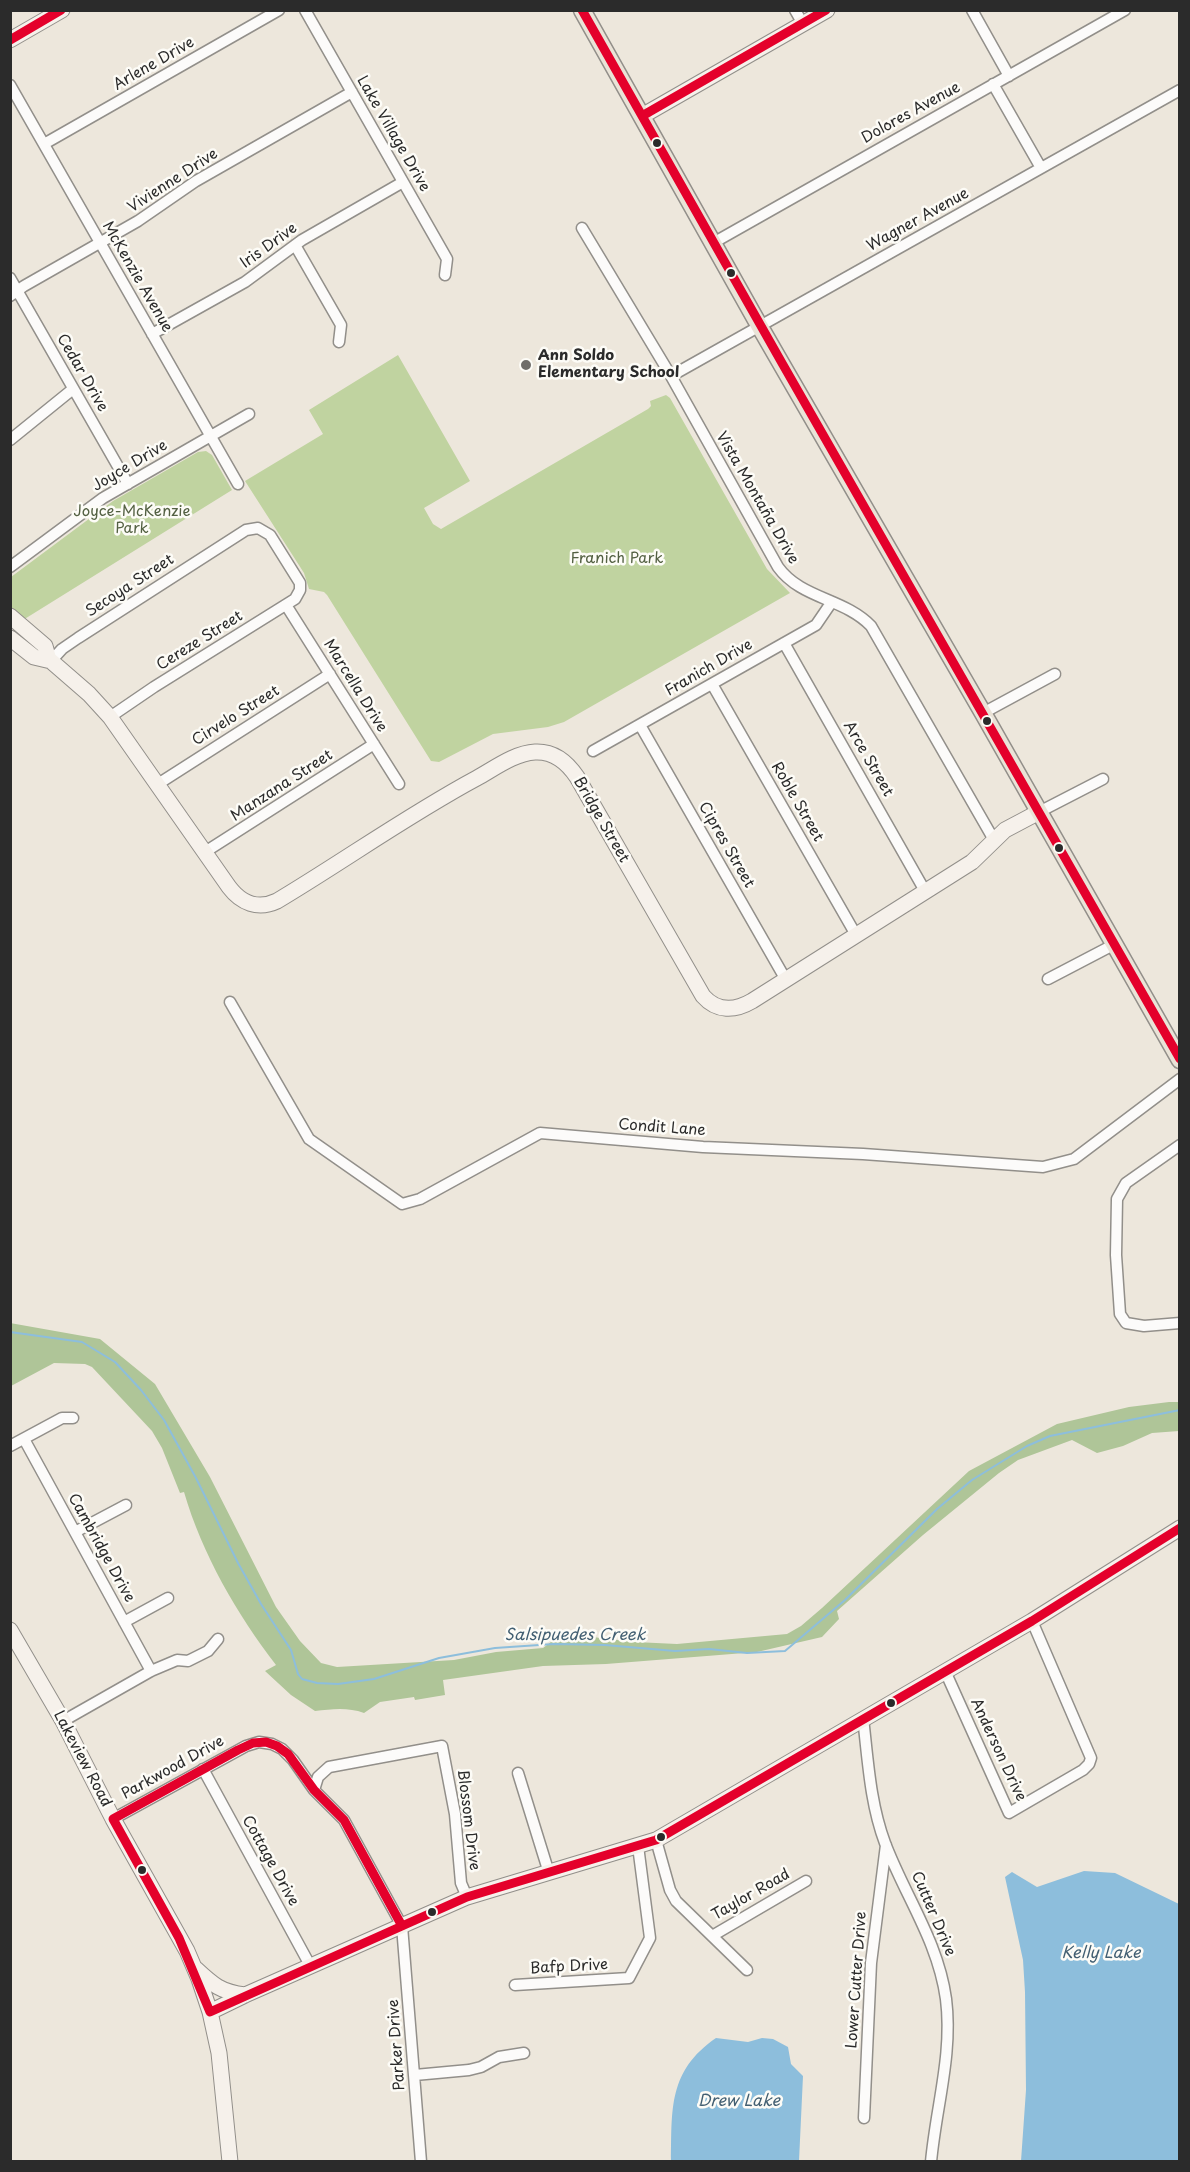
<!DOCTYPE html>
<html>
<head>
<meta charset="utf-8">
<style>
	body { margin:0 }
	#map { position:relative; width:1190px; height:2172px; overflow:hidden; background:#ede7dc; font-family:"Playpen Sans",sans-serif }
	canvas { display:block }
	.frame { position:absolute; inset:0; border:12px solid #2b2b2b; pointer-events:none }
</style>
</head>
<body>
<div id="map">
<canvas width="1190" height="2172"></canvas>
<div class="frame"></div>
</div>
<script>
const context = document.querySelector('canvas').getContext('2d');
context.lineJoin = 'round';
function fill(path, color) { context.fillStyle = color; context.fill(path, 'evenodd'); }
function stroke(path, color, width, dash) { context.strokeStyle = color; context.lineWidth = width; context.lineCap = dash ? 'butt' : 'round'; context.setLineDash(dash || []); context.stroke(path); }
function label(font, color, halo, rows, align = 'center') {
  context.font = font + ' "Playpen Sans",sans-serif'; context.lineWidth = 5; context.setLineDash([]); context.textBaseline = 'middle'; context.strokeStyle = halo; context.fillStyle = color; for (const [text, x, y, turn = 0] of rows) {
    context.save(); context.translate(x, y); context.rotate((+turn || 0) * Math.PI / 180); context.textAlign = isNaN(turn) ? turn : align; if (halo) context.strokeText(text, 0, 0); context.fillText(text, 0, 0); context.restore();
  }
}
fill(new Path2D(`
	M398,355l72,126 -46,27 9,16 8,5 207,-120 3,-3 -1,-5 16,-6 4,3 97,171 23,24 -226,129 -16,5 -55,7 -54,28 -8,-1 -104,-166 -3,-3 -15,-3 -5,-16 -59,-92 78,-47 -14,-24z
	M206,451l6,4 20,35 -209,130 -12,-11v-32l102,-76 85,-49z`), '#c0d3a0');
fill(new Path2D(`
	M10,1323l90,16 55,45 55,93 66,130 24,34 21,22 16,4 117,-7 42,-8 47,-4 12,-9 12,-5 68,8 42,2 110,-10 14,-8 21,-18 147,-137 88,-47 72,-17 40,-5h10v29l-27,2 -29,13 -26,7 -25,-13 -54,20 -19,13 -76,62 -86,76 2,8 -17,18 -65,15 -151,12 -63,2 -100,14 2,15 -30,5 -1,-3 -34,5 -16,11c-16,-6 -32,-4 -49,-2l-24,-16 -26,-24 11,-6c-39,-51 -74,-111 -92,-173l-4,1 -18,-45 -10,-17 -60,-64 -7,-3 -31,-1 -43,23z`), '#afc598');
fill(new Path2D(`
	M1084,1871l31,2 64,31v257h-158l5,-71 -1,-98 -2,-32 -18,-83 7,-5 25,15z
	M716,2038l32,4 14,-4 11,1 15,8 3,17 12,12 -4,85h-128c1,-52 -3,-90 45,-123z`), '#8dbedc');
stroke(new Path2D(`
	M10,1332l72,10 33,20 26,28 23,30 32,58 42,85 23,41 30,46 7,24 4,5 15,4 21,1 36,-5 65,-21 56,-10 59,-4 51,1 70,6 34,-2 38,4 38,-2 60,-51 92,-91 35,-29 55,-34 23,-10 130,-26`), '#8dbedc', 2);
const street = new Path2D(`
	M305,10l142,249 -2,16
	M795,10l8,14
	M972,10l37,66
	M993,84l48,84
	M10,85l228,399
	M44,144l235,-134
	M582,228l89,148 107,191c23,32 66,31 93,59l123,214
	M713,243l412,-233
	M295,245l46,80 -2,17
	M10,278l118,206
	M10,296l14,-10 114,-65 58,-40 156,-89
	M152,334l93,-52 57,-42 101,-58
	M671,376l509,-286
	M10,440l63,-51
	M10,567l93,-69 146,-84
	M286,605l113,179
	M784,643l141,248
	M51,661l11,-12 16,-11 168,-108 12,-2 12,7 30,48v7l-5,9 -141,88 -44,30
	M712,684l144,251
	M983,713l72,-39
	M640,725l146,255
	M593,751l223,-126 15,-22
	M158,784l172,-110
	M1039,812l64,-33
	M205,852l169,-108
	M1048,979l67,-35
	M230,1002l79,137 93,65 18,-5 120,-66 163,14 160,7 180,13 31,-8 106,-80
	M1180,1145l-54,38 -9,16 -1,56 4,59 6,9 18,3 36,-3
	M24,1439l127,232
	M10,1446l52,-28h11
	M75,1532l51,-27
	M124,1622l44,-24
	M945,1671l64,142 74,-43 6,-6 2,-6 -59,-137
	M863,1718c5,42 7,85 22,125 20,53 53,98 61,156 7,55 -10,108 -15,163
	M63,1721l88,-50 26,-11 11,1 20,-10 10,-12
	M203,1769l108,198
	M518,1773l31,100
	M314,1790l4,-13 11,-10 113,-21 13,68 6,69 6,14
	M113,1819l133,-73 13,-4 13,2 10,5 11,11 21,30 30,30 58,106 19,236
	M656,1840l14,50 6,11 71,69
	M712,1936l94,-55
	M515,1985l114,-7 21,-40 -12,-92
	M415,2075l54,-5 12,-3 18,-10 25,-4
	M864,2118l7,-155 15,-118`);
const secondary = new Path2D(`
	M10,40l52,-30
	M642,116l185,-106
	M10,616l35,30 4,14
	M10,638l24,19 17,4 38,33 21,23 119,170c12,16 29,23 48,14 67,-40 131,-86 200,-123 18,-10 38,-25 58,-26 19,-1 32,10 42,25l126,219c14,16 32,15 49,5l220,-139 33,-32 34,-18
	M10,1630l53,91 50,98 74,132 12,28 11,33 9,41 11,109
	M196,1969c17,16 25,23 49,26
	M210,2012l35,-17 222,-98 189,-57 376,-219 148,-93`);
const primary = new Path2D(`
	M582,10l178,317 223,386 197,347`);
stroke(street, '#928f8a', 13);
stroke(secondary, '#928f8a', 17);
stroke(primary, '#928f8a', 19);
stroke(street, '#fcfbfa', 10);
stroke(secondary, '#f6f1eb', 15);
stroke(primary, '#eae3d7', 16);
stroke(new Path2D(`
	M582,10c197,351 399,699 598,1049
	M10,40l51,-30
	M642,116l184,-106
	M266,1742l11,4 11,8 26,36 30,30 58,106 -192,86 -31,-74 -66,-119 125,-69 15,-7z
	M402,1926l65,-29 189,-57 376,-219 148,-93`), '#e4002b', 9);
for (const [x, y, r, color] of [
	[657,143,5,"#2b2b2b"],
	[731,273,5,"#2b2b2b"],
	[526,365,6,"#6f6d69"],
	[987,721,5,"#2b2b2b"],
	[1059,848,5,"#2b2b2b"],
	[891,1703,5,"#2b2b2b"],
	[661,1837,5,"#2b2b2b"],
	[142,1870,5,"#2b2b2b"],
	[432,1912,5,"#2b2b2b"]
]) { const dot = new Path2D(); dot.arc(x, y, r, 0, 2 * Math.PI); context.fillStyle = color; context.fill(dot); stroke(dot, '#fdfcf7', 2); }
label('15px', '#2b2b2b', '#fdfcf7', [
	["Arlene Drive",154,64,-30],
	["Dolores Avenue",911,113,-29],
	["Lake Village Drive",393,134,60],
	["Vivienne Drive",173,181,-33],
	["Wagner Avenue",918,220,-29],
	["Iris Drive",269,246,-36],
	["McKenzie Avenue",137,277,60],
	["Cedar Drive",82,373,60],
	["Joyce Drive",130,466,-31],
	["Vista Montaña Drive",757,498,60],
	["Secoya Street",130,586,-33],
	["Cereze Street",200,641,-32],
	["Franich Drive",709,668,-30],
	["Marcella Drive",355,686,58],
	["Cirvelo Street",236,716,-32],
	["Arce Street",868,759,60],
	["Manzana Street",282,786,-33],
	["Roble Street",797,802,60],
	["Bridge Street",601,820,60],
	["Cipres Street",726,845,60],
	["Condit Lane",662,1128,4],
	["Cambridge Drive",101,1548,61],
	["Anderson Drive",998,1750,65],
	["Lakeview Road",82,1759,62],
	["Parkwood Drive",173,1768,-29],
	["Blossom Drive",468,1820,83],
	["Cottage Drive",270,1861,61],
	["Taylor Road",751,1895,-30],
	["Cutter Drive",933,1914,67],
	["Bafp Drive",569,1967,-3],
	["Lower Cutter Drive",857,1980,-86],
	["Parker Drive",397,2045,-94]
]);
label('bold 15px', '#2b2b2b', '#fdfcf7', [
	["Ann Soldo",538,356],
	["Elementary School",538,373]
], 'left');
label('15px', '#536042', '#fdfcf7', [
	["Joyce-McKenzie",132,512],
	["Park",132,529],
	["Franich Park",617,559]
]);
label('italic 16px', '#425f72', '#fdfcf7', [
	["Salsipuedes Creek",575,1636],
	["Kelly Lake",1101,1954],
	["Drew Lake",739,2102]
]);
</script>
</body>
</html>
